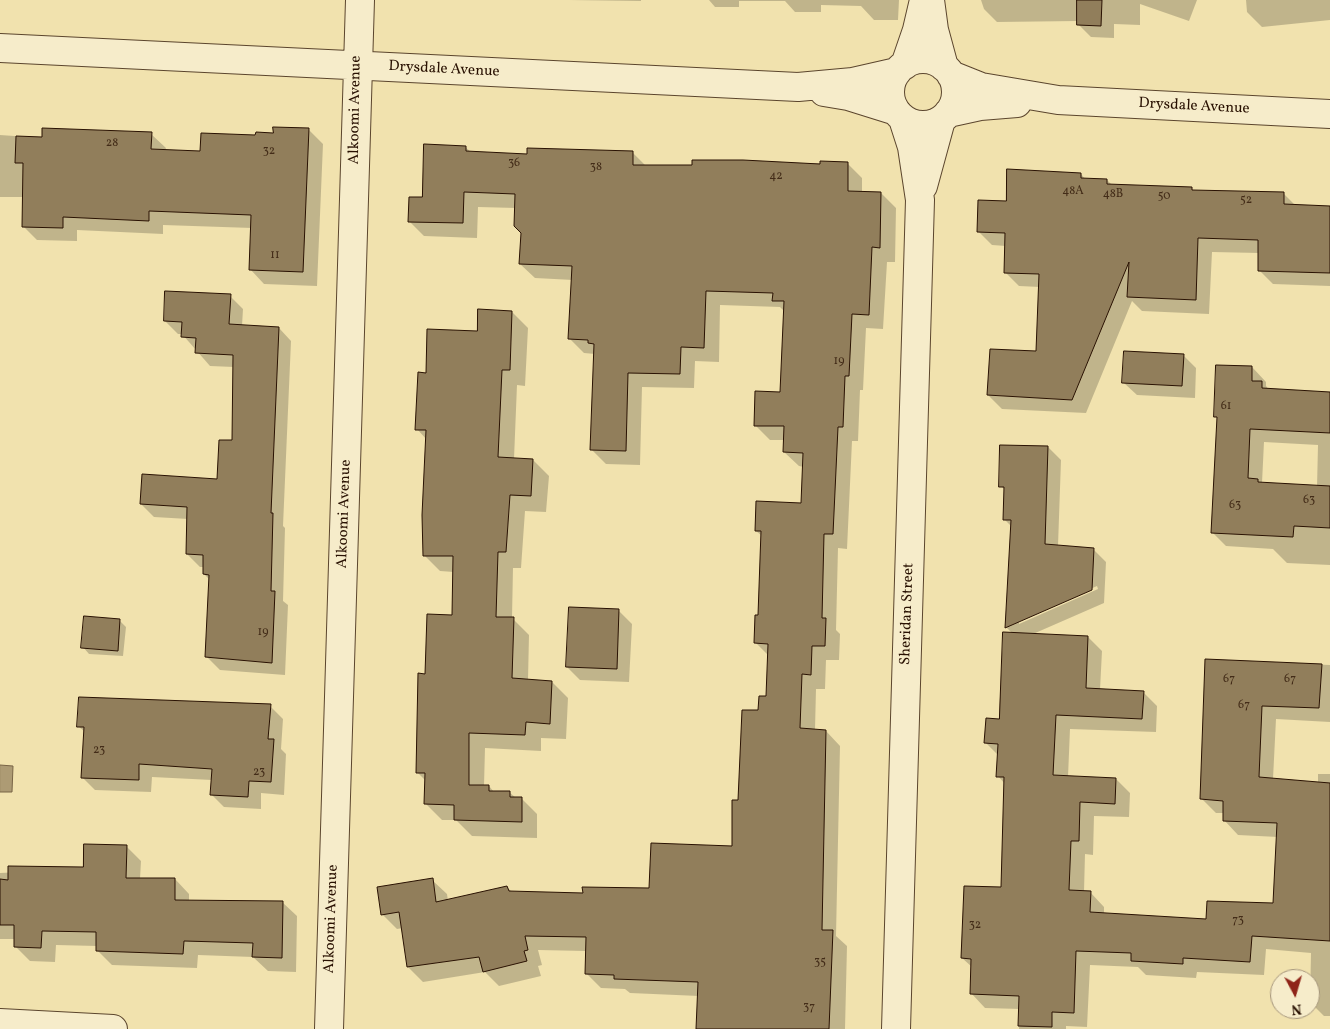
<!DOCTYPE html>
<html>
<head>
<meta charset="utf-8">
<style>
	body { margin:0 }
	#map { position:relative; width:1330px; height:1029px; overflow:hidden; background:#f1e2ae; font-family:Vollkorn,serif }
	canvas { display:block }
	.north { position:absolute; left:1270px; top:969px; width:50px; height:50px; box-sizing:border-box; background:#f6ecca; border:1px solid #a4947a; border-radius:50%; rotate:174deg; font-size:14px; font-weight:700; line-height:20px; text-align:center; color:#291102 }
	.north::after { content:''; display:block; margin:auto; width:18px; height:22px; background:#8f2418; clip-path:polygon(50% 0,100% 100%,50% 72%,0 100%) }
</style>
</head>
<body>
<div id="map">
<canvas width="1330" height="1029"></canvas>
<div class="north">N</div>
</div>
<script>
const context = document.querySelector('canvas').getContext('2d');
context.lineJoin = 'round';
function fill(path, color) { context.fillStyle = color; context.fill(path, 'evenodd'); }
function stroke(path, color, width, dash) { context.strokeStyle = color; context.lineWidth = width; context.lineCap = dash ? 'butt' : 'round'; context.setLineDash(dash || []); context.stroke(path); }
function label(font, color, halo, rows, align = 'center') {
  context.font = font + ' Vollkorn,serif'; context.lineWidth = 4; context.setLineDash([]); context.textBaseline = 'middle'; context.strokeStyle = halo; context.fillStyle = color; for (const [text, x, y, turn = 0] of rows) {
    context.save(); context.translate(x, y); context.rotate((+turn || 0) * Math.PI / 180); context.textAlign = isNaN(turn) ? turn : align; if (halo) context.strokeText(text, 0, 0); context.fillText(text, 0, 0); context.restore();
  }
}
const water = new Path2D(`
	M0,765l13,1 -1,26h-12z`);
fill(water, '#ad9b74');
stroke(water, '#786446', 1);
fill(new Path2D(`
	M569,0h72v1z
	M709,0h190l-1,20h-24l-13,-14 -40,-1v7h-26l-10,-11h-46v6h-24z
	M981,0h216l-8,21 -49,-17v21l-26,-1v14l-23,-1 -13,-13v-3l-81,1 -13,-13z
	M1246,0h84v20l-68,7 -15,-15z
	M309,130l14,14 -6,142 -53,-2 -14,-15 2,-41 -89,-3v9l-86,-4v11l-40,-1 -14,-14 1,-29h-24v-62l43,3 108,-4 15,14 -1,3 37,1 55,-16z
	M465,147l6,5 57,3 105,-2 13,13 201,-3 15,15v15h19l15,15 -1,54h-8l-4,67 -17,-1 -3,62h-3l-2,51h-6l-5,108 -9,-1 -2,82 4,4 -1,26h-13l-1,29h-9l-1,41 11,1 14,15 -4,190 11,10 -2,83h-148l2,-33 -69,-3 -5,-4 -24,-1 -15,-15v-22l-48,-1 4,15 -4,1 3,10 -42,10 -14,-14 -62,10 -15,-15 -5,-39 -6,1 -15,-15 50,-34 15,14 1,7 59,-14 5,5 72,2 66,-5 83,-42 6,-46 20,-89 8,-14 2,-42 -14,-14 4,-26 3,-80 -6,-5 46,-26 2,-38 -5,-1 -15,-14 1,-12h-15l-15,-15 26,-32 3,-82 -4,-4 -60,-2 -1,57 -24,-1 -1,27 -52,-1 -2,78 -34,-1 -15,-15 4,-95 -11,-1 -15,-15 4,-58 -38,-2 -15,-14 2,-31 -6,-25 -38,-1 -1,31 -53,-2 -15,-15 15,-23z
	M1081,174l4,5 22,1 5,5 79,4 3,2 90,3 12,12 34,2v78l-57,-2 -14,-14v-17l-47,-1 -3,62 -67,-3 -10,-10 -46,112 -84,-4 -14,-14 49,-43 3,-65 -21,-1 -14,-14 1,-26 -14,-1 -14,-14 30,-29z
	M230,296l13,13 -1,17 37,2 12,13 -8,185 2,2 -2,73 5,4 -3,70 -65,-5 -13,-13 3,-77 -6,-6v-7h-4l-13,-13 1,-35 -34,-2 -13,-13 77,-24 15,-38 1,-75 -24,-1 -28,-32h-4l-13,-13z
	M512,312l16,16 -3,58 -8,-1 -3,74 19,1 16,16 -3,36 -21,-1 -4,57h-8l-1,50 17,17 -1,45 24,2 16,16 -2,41 -25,-1v13l-56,-3 -1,38h5l5,6h15l7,6h5l16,16v24l-65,-2 -16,-16h-14l-16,-16v-23l-9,-9 9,-97 27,-59 1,-44 -14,-1 -16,-16 3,-115 -10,-11 10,-55 51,-42z
	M1183,355l13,13 -1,30 -58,-3 -13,-12z
	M1252,367l14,15v4l3,4 61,3v172l-43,-2 -14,-14 -47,-3 -14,-14 6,-114 -2,-2zM1264,442l54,3 -1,42 -55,-4z
	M1048,447l13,13 -3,86 35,3 13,13 -2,41 -71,31 55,3 14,14 -2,39 43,2 14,14 -1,26 -86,-3 -2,48 48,2 14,14 -1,24 -35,-1 -1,39 -8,-1 -1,38h6l14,15v7l103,6 67,-15 4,-68 -40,-2 -14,-15v-7h-8l-14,-14 5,-139 123,5v57l-54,-3 -3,60 45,5v-10h12v242h-6l-14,-14 1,-49 -45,-4 -2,26 -67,-3 -1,6 -50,-3 -8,-8 -48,-2 -3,62 -21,-1v3h-47l1,-20 -35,-1 -14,-15 1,-26 -10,-9 40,-69 3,-105 -7,-8 1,-20 -13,-13 14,-23 12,-87 -5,-5 5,-101 -8,-8 2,-28 -5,-5zM1097,586l1,3 -79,35v-3z
	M619,611l13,13 -3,58 -49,-2 -13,-13z
	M119,620l7,7 -3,29 -34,-2 -6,-7z
	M270,706l13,13 -2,30 5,5 -2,41 -23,-2v16l-37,-2 -13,-13 1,-14 -60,-3 -1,15 -56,-2 -13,-13 3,-45 -7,-6z
	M126,846l15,15 -1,18h35l14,15v8h93l15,14 -1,56 -28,-1 -15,-14 -55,-2 -1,13 -85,-3 -15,-15v-4l-41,-1 -1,17 -25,-1 -15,-15v-7h-15v-66l84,-4z`), '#0003');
const building = new Path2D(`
	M1077,0h25l-1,26 -24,-1z
	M273,127l36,1 -6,144 -54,-2 2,-55 -102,-4v10l-86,-4v11l-41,-1 1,-64h-8l1,-27 26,1v-9l110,4 -1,17 49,2 1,-18 54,2 1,-3 17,1z
	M424,144l42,2v5l61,3v-6l106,3v14h59v-5h51l77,4v-3l28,1v29l33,1 -1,56 -8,-1 -3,68 -17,-1 -3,62h-4l-2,51h-5l-5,107h-9l-2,84h4l-1,28h-13l-1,29 -9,-1 -2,54 26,2 -4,200h11l-4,99h-133l2,-47 -84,-3v-4l-29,-1 1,-37 -61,-1 3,14 -4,1 3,10 -44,11 -4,-15 -72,10 -8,-55 -18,3 -4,-28 56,-9 3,24 71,-16 2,5 74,2 -1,-6 67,1 2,-45 81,3v-46h6l4,-90h16l1,-14h7l2,-52 -14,-1 1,-28h3l3,-84h-6l1,-30 45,2 2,-50 -20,-1 1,-26h-30l1,-35 25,1 4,-91h-12l1,-8 -67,-2 -2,57 -23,-1 -1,27 -52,-1 -2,78 -36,-1 4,-106 -6,-1v-3l-20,-1 4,-73 -53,-2 2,-31 -7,-7 1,-32 -51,-2 -1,31 -55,-1 1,-25h13z
	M1007,169l74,4v5l26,1v5l85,3v3l92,2v12l46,2v67l-72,-2v-31l-60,-2 -2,62 -69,-3 2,-35 -57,138 -85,-5 3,-46 46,2 3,-77 -35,-1 1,-40 -28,-1 1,-32 28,1z
	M165,291l66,3 -2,30 50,3 -8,186h2l-2,78h4l-3,72 -67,-6 4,-82 -6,-1v-19l-17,-1 1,-47 -47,-3 2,-30 75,5 2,-39h13l1,-85 -38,-2 1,-15 -15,-1 1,-15 -18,-1z
	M478,309l34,2 -2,59h-8l-4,87 35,2 -2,37 -21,-1 -4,57h-8l-2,65h18l-2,61 40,3 -2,43 -24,-2 -1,13 -56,-2v52h20v6h21v6h12v25l-68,-2v-15l-30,-1 1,-31h-9l2,-100 7,1 2,-60 25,1 1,-59h-30l-1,-41 4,-85h-11l3,-58 8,1 1,-44 50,2z
	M1124,351l60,3 -2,32 -60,-3z
	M1216,365l36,1v15h10v7l68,4v41l-80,-4 -2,49 10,1v3l72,4v42l-36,-2 -1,11 -82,-4 6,-116h-3z
	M1000,445l48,1 -3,98 49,4 -2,42 -87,38 6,-108h-8l1,-33h-5z
	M569,607l50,2 -2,60 -51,-2z
	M84,616l36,3 -2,32 -37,-3z
	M1003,632l85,4 -2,52 58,3 -2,28 -86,-4 -3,60 63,3 -1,26 -35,-2 -1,39h-8l-2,49 22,1 -1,21 116,7 1,-18 66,2 4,-80 -54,-2v-20l-23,-2 5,-140 117,5 -3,44 -57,-2 -3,71 71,6v158l-78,-5 -2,26 -67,-4v6l-52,-3v-8l-55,-2 -2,62 -22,-1v15l-34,-1 1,-30 -49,-2 1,-35 -10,-1 3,-72 37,1 3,-110h-8l2,-33 -14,-1 2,-25 13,1z
	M79,697l192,7 -3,35h6l-3,43 -22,-1 -1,16 -38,-2 2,-26 -73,-5v16l-58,-2 3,-51h-7z
	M84,844l43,1 -1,33h49v22l108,1 -1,57 -30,-1 1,-14 -69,-2 -1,13 -87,-3v-19l-54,-1 -1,17 -27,-1v-22h-14v-46l8,1v-14l75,1z`);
fill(building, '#917e5b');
stroke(building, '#291102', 1);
const minor = new Path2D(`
	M930,0l4,30 10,37
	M0,48l798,39 55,-5 44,-10
	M890 92a33 33 0 1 1 66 0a33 33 0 1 1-66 0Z
	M905,65l12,-35 7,-30
	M951,75l30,12 77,13 272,14
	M824,92l24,4 48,15
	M948,113l32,-7 37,-3
	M923,186l18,-66
	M0,1023l113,6
	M329,1029l31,-1029
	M896,1029l24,-829 -8,-53 -9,-28`);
stroke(minor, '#5b452d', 30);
stroke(minor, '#f6ecca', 28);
label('12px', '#432c18', null, [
	["28",112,144],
	["32",269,152],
	["36",514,164],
	["38",596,168],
	["42",776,177],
	["48A",1073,192],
	["48B",1113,195],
	["50",1164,197],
	["52",1246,201],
	["11",275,256],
	["19",839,362],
	["61",1226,407],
	["63",1309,501],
	["63",1235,506],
	["19",263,633],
	["67",1229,680],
	["67",1290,680],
	["67",1244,706],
	["23",99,751],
	["23",259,773],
	["73",1238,921],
	["32",975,926],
	["35",820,963],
	["37",809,1008]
]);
label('15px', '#291102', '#f6ecca', [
	["Drysdale Avenue",444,70,3],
	["Drysdale Avenue",1194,107,3],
	["Alkoomi Avenue",356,110,-89],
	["Alkoomi Avenue",345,514,-88],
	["Sheridan Street",908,614,-88],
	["Alkoomi Avenue",332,919,-88]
]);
</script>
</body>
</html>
